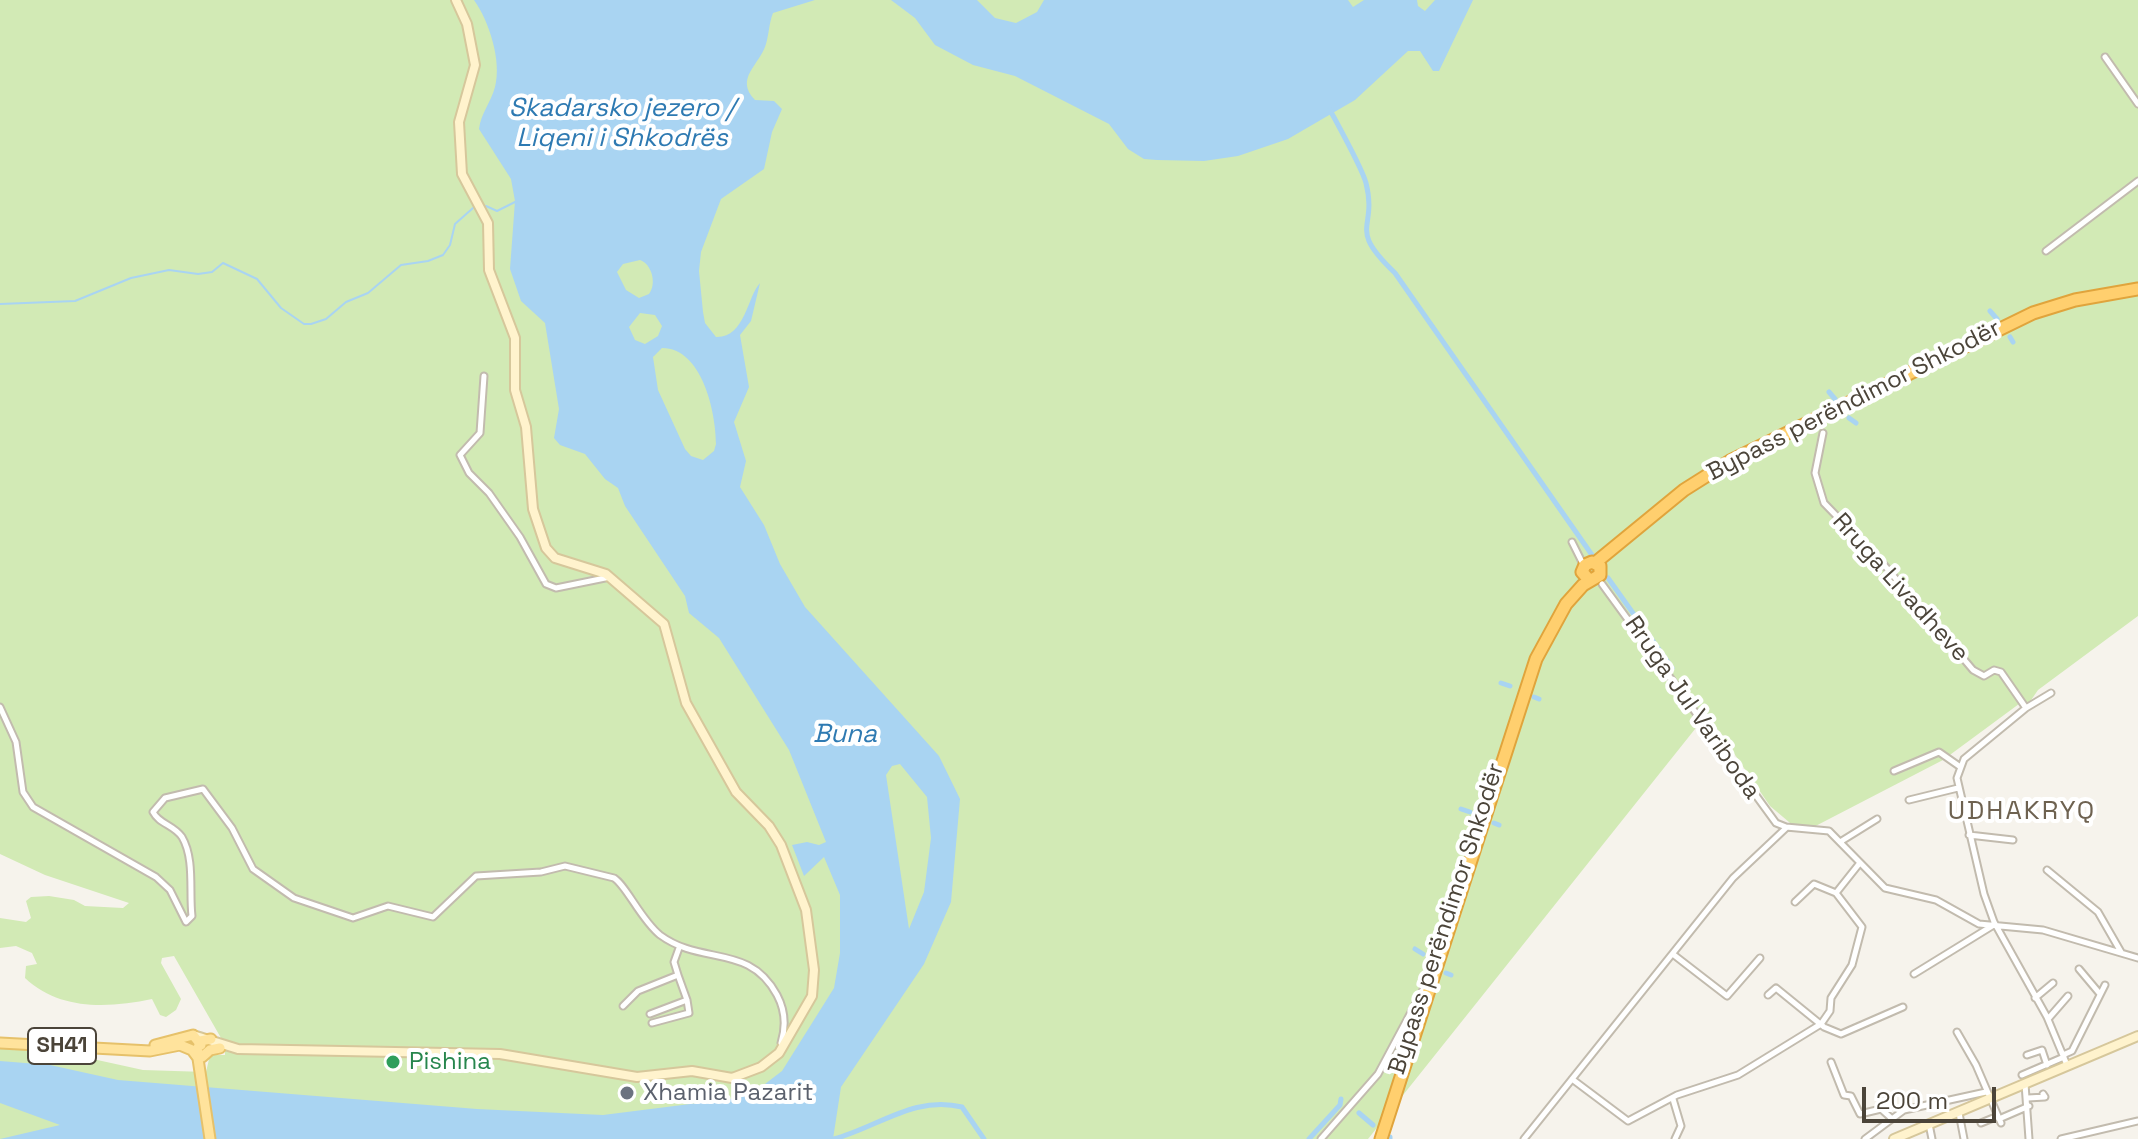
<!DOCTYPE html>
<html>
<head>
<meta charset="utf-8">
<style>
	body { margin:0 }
	#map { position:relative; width:2138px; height:1139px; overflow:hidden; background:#f6f3ec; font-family:"Space Grotesk",sans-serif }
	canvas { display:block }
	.scale { position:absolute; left:1862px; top:1087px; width:134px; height:36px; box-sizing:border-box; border:4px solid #4b4439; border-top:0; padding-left:10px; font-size:24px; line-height:28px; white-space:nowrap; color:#4b4439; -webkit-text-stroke:6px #fff; paint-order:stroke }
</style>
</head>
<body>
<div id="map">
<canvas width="2138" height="1139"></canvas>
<div class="scale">200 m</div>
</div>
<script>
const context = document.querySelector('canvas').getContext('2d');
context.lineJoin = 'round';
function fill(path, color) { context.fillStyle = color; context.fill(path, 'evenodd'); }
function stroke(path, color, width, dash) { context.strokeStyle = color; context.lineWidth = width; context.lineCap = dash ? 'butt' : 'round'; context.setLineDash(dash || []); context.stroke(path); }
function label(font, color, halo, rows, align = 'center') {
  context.font = font + ' "Space Grotesk",sans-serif'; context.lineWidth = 8; context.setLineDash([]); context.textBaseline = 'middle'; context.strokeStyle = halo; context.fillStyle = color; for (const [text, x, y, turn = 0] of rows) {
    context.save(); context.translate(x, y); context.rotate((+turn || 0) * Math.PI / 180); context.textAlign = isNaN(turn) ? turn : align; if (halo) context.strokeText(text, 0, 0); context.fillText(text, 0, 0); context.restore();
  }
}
fill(new Path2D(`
	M0,0h2138v616l-100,74 -11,16 -4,-5 -80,59 -141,73 -32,-27 -63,-92 -339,425h-1368v-94l38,2 105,23 63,2 4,-17h15v-10l-51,-89 -12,2 -1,5 20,36 -5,11 -10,7 -6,-2 -8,-16c-43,9 -92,12 -127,-21l1,-12 11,-2 -5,-11 -16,-7 -16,2v-30l26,4 5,-4 -5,-17 5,-4 18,-1 25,4 11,6 38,2 6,-5 -84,-28 -45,-21z`), '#d2eab5');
fill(new Path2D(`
	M474,0h341l-42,13c-4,10 -4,21 -7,31 -6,21 -32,34 -11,56l19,1 8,8 -10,23 -8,37 -43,30 -20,53 -2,19 4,41 2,11 11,14c29,1 31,-40 44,-54l-9,38 -11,14 9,52 -15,35 12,39 -6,26 24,38 16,39 25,43 134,149 21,43 -9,103 -27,62 -83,123 -8,52h-833l60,-14 -60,-22v-42l50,4 68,15 359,29 126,6 127,-16 35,-15 17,-13 52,-83 6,-35v-58l-16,-38 -20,19 -12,-31 15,-3 12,3 7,-3 -37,-92 -70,-112 -30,-25 -4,-17 -60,-90 -7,-18 -13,-9 -20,-25 -25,-9 -6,-7 5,-29 -14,-86 -24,-22 -11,-32 5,-68 -4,-22 -32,-50c2,-16 12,-27 16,-42 7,-26 -6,-66 -21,-87zM640,260c12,4 17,24 9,34l-10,4 -13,-8 -9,-18 6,-8zM640,313l15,2 7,11 -4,10 -13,8 -10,-4 -6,-13zM662,348c40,0 54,64 54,96l-2,7 -11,9 -12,-4 -6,-7 -27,-59 -5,-33zM900,764l27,33 4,41 -7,54 -15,37 -23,-154 6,-9z
	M891,0h86l18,18 21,5 21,-11 7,-12h304l5,7 11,-7h53l1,6 7,5 10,-11h38l-34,71h-6l-13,-20h-12l-53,49 -67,39 -50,17 -34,5 -47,-1 -13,-1 -16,-10 -19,-25 -94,-48 -42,-11 -38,-20 -20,-27z`), '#a9d4f2');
stroke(new Path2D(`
	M486,206l11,5 20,-10
	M0,304l75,-3 56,-23 38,-8 29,4 14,-2 11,-9 34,16 24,29 23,16h7l15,-5 20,-17 22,-9 33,-28 27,-4 15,-6 7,-10 5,-21 18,-16`), '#a9d4f2', 2);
stroke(new Path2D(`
	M1330,110c8,15 32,58 36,73 12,48 -20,43 29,90l197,282
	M1990,311l7,8
	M2010,337l3,5
	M1829,392l6,7
	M1849,418l7,5
	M1608,578l64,90
	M1501,683l9,3
	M1534,697l5,2
	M1461,809l9,3
	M1494,823l5,2
	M1415,949l8,5
	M1446,973l5,2
	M1359,1113l14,12
	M1390,1137v2
	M834,1139c44,-12 81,-44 128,-32l22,32
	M1309,1139l31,-34 1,-6`), '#a9d4f2', 5);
const street = new Path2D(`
	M2105,57l33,47
	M2046,251l92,-70
	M484,376l-4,57 -20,22 9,18 20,20 31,44 26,47 10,4 54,-11
	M1823,433l-8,40 9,30 61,63 88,104 11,6 10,-6 7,2 25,36
	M1572,542l12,24
	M1602,584l174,239 10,4 43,4 56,57 51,12 43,24 64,6 95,28
	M2051,693l-25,15 -62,51 -7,19 27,116 10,28 53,95 20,48
	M0,707l16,35 7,50 10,15 123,70 14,13 16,32 6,-6c-3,-24 3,-57 -10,-79 -8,-12 -23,-13 -29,-25l12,-14 38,-9 29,39 21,41 41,29 59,20 35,-12 45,11 43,-41 65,-4 24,-6 49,12c12,7 27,42 46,57 42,31 89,8 117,60 8,15 9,32 4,48
	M1894,771l45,-19 20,14
	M1909,800l49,-12
	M1969,835l44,5
	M1840,842l37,-23
	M2047,870l51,42 23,40
	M1795,902l19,-18 22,9
	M1674,955l53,41 33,-38
	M2079,969l21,25
	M1914,974l78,-48
	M678,975l-4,-13 5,-14
	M1768,995l8,-7 48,39 17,7 62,-27
	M2035,998l18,-15
	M623,1006l15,-15 40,-16 9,25
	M650,1014l37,-14 2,13 -37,10
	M2048,1019l20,-23
	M1957,1032l19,33 25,58
	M2027,1055l15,-5 5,15
	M2063,1055l9,-4 33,-66
	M1831,1062l13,33 7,1 9,18 21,-5 9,8
	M2022,1075l42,-18
	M1572,1079l56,42 49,-26 61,-20 83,-51 9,-13 1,-13 21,-33 10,-38 -26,-34 23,-29
	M2025,1084l4,55
	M2028,1098l17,-1 -2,-3
	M1673,1099l8,27 -6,13
	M1959,1113l5,26
	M1999,1119l30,-13
	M1981,1123l17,-7
	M1929,1124l3,15
	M1321,1139l57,-65 48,-90
	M1524,1139l209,-261 53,-50
	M1865,1139l39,-29 82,-18
	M2061,1139l77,-18`);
const secondary = new Path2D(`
	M193,1035l45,14 262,5 137,23 55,-6 40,7 29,-11 18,-14 33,-57 2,-26 -8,-60 -25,-65 -12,-19 -33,-34 -50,-89 -22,-79 -58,-50 -51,-16 -9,-10 -13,-39 -7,-82 -11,-37v-52l-26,-68 -1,-47 -26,-49 -3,-52 16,-57 -8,-41 -11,-24
	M1894,1139l244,-103`);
const primary = new Path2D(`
	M0,1043l150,8 30,-6 12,5 6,8
	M155,1045l38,-10 8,10
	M202,1057l8,-7 10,-2
	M210,1139l-13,-87 3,-11 11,-2`);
const highway = new Path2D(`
	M1595,563l89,-73 46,-29 303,-148 42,-13 63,-11
	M1381,1139l155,-480 30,-55 17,-19 17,-10v-9l-8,-4 -7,3 -3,7 8,9`);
stroke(street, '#c2bbae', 9);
stroke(secondary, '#d6c79b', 12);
stroke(primary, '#e6c16a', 13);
stroke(highway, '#e0a43c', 15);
stroke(street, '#fff', 5);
stroke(secondary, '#fff3cd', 8);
stroke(primary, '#ffe39c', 9);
stroke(highway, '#ffcf6e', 11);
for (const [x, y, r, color] of [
	[393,1062,8,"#2e9e5b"],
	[627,1093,8,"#6b7280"]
]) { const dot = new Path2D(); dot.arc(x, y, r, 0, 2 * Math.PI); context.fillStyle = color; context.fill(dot); stroke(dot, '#fff', 3); }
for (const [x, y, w] of [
	[62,1046,68]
]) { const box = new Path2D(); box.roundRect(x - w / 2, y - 18, w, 36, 6); context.fillStyle = '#fff'; context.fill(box); stroke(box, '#4b4439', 2); }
label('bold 22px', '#4b4439', null, [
	["SH41",62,1046]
]);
label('24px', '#4b4439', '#fff', [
	["Bypass perëndimor Shkodër",1854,401,-27],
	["Rruga Livadheve",1900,588,48],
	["Rruga Jul Variboda",1692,708,55],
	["Bypass perëndimor Shkodër",1447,919,-72]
]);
label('24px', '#27864d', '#fff', [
	["Pishina",409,1062]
], 'left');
label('24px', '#5b616d', '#fff', [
	["Xhamia Pazarit",643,1093]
], 'left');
label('italic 26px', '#2e7ab2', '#fff', [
	["Skadarsko jezero /",622,109],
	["Liqeni i Shkodrës",622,139],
	["Buna",845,735]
]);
context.letterSpacing = '2px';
label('26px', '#6e6250', '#fff', [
	["UDHAKRYQ",2022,812]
]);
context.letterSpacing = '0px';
</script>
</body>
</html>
